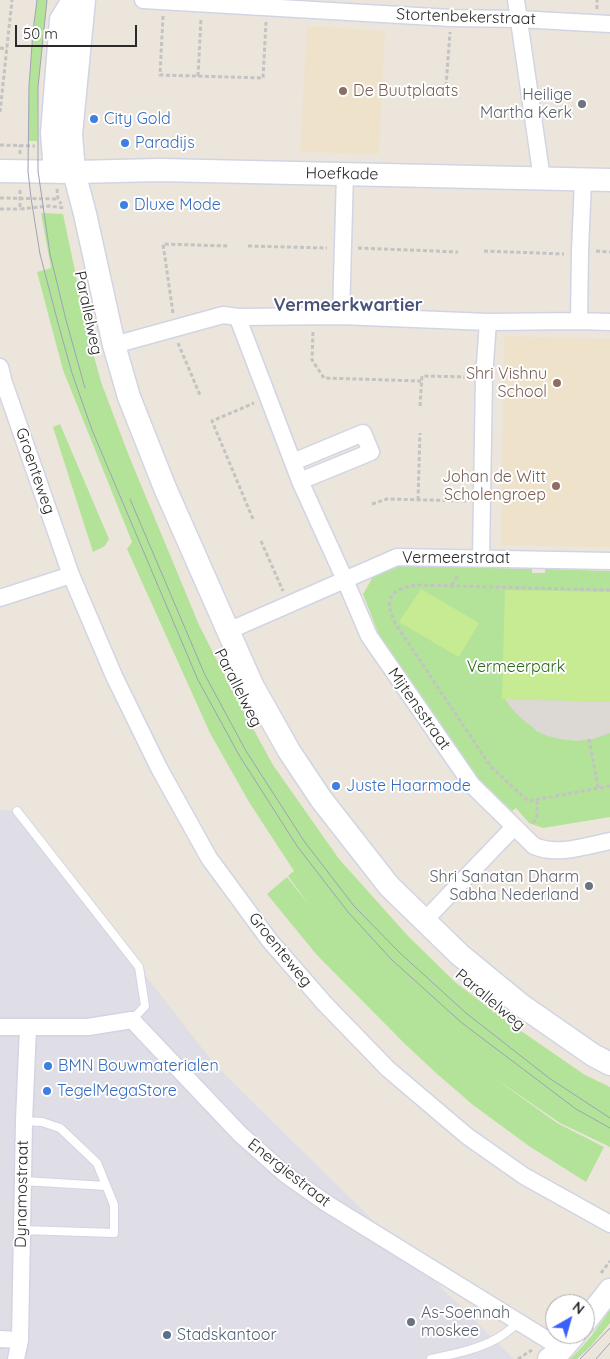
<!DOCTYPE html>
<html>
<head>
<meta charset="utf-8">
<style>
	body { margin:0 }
	#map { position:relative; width:610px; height:1359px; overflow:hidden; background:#ece5dc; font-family:Quicksand,sans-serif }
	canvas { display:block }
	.north { position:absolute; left:545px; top:1294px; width:50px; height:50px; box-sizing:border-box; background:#fff; border:1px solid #aaa; border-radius:50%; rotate:38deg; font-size:14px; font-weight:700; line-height:20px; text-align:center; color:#2a2a2a }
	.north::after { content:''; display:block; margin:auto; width:18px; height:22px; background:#3a62fb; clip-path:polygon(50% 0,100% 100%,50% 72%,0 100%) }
	.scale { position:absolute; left:15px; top:25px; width:122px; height:22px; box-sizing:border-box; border:2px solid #2a2a2a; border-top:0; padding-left:6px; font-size:15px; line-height:18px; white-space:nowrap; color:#2a2a2a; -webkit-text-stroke:4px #fff; paint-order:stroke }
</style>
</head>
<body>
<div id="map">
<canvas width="610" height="1359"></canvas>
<div class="north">N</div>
<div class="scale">50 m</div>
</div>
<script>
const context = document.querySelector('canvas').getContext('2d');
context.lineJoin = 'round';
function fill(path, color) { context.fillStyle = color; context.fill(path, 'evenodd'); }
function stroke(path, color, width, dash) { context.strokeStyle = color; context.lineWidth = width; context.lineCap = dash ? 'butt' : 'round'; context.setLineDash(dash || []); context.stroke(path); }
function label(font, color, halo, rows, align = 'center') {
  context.font = font + ' Quicksand,sans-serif'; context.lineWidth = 4; context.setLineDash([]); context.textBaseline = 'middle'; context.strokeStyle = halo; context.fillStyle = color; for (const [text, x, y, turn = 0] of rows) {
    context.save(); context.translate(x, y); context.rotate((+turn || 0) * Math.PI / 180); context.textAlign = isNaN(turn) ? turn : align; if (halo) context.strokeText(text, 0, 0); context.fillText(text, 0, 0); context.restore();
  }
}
fill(new Path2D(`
	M0,810l17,1 199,255 298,293h-514z`), '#dfdde5');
fill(new Path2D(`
	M307,26l78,5 -6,123 -79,-2z
	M504,336l106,3v208l-109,-2z`), '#eee2cb');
fill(new Path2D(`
	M37,0h10l-9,87 -1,54h-9c0,-48 3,-94 9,-141z
	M41,213l22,1 26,124 12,44 28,74 70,169 32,63 42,77 66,94 69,77 48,47 52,39 77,53 25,12v60l-50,-24 -67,-46 64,46 47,24 -18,35 -57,-36 -56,-41 -37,-32 -31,-29 -89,-90 -49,-60 20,-17 22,28 -21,-29 6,-5 -45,-69 -39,-69 -83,-184 5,-7 -69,-172 -26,-98 14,-4z
	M60,424l49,115 -4,7 -12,6 -40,-125z
	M400,565l132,4v4h13v-4l65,2v246l-67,11 -14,-5 -13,-15 -4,3 -35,-34 -98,-142 -16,-41 10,-17z
	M610,1310v13l-20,24 -13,12h-7c16,-14 28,-32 40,-49z`), '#b3e398');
fill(new Path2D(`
	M421,589l58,34 -20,34 -60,-35z
	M505,590l105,2v110l-108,-3z`), '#c7eb93');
fill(new Path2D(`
	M505,699l105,3v31l-17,6 -16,2 -17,-2 -12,-3 -12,-5 -1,-2 -12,-9 -11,-11z`), '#dcd8d3');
const lane = new Path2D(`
	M17,811l122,156 6,39 -13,14
	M23,1181l83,5
	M22,1230l92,3v-28l-17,-42 -37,-35 -18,-6 -18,-1
	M431,1359c22,-5 46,-9 67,-21 7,-4 14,-10 21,-16`);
const street = new Path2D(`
	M143,0l308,18 67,1 92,5
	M516,0l26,179
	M341,316l4,-142
	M239,317v4l61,160 45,99 24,56 103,149 62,61c24,10 51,0 76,-5
	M579,321l1,-70 3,-71
	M114,345l109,-30 16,2 102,-1 147,6 91,-1 31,1
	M0,367l4,16 67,192 43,101 45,92 50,90 61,83 55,63 63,65 79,67 57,40 86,48
	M293,462l70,-29 8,19 -71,29
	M481,558l3,-181 4,-55
	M0,598l71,-23
	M228,631l169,-74 213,4
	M425,920l89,-93
	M0,1027h88l44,-7 108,114 45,40 41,29 225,139 10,8
	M0,1339l20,1
	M16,1359l4,-19 4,-219 4,-93`);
const secondary = new Path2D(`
	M84,0l-13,134 3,38 11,42 29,131 15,52 36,91 87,197 37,66 32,48 68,87 71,69 61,50 72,50 17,9
	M0,171l74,1 86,-2 450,10
	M55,171l-3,-38 9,-113 12,-20
	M585,1322l25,-32
	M549,1359l12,-9 14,-16`);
stroke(lane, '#d1d5e3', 10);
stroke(street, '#d1d5e3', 19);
stroke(secondary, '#d1d5e3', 25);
stroke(new Path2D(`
	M597,9v-9
	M163,16l-3,59 103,3 3,-56
	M0,48l7,1
	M198,76l3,-57
	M446,86l4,-54
	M0,112l12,-112
	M0,145l35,1
	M20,154v-9
	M57,189l1,10 3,5
	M20,190v19l29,-3 16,2
	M0,198l57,1
	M0,209h20
	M248,246l79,2
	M358,248l100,4
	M484,251l80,3
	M596,251l14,1
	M173,313l-10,-69 65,2
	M313,332l-1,28 12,18 97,3
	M178,343l22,52
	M420,406l2,-30 47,1
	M418,500l2,-67
	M372,504l15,-5 81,2
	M253,519l-41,-98 42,-18
	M261,541l22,50
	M452,585l7,-12
	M610,590l-193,-5c-26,4 -34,12 -22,38l96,144 37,34 82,-15
	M589,739l9,49
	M533,823l4,-7v-16
	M601,1273l9,-12
	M518,1359l14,-9`), '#c3c3c3', 3, [4, 2.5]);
stroke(lane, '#fff', 8);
stroke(street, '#fff', 16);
stroke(secondary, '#fff', 22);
stroke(new Path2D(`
	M37,0l-4,31 -4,55 -1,85 3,27 9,56 18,69 14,50 20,57 106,250 41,75 58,91 51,66 44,48 70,63 114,86 34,19
	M47,0l-9,87v84l12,83 16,66 19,68
	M130,499l75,176 41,76 58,90 50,65 46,47 66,60 83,65 61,40
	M580,1359l30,-31
	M596,1359l14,-16`), '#9fa2b5', 1);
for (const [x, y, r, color] of [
	[343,91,5,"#8d6e63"],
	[582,104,5,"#6b7280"],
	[94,119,5,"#3f7fe0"],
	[125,143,5,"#3f7fe0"],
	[124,205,5,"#3f7fe0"],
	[557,383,5,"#8d6e63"],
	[556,486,5,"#8d6e63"],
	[336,786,5,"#3f7fe0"],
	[589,886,5,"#6b7280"],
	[48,1066,5,"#3f7fe0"],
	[47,1091,5,"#3f7fe0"],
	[411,1322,5,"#6b7280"],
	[167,1335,5,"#5c6f8a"]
]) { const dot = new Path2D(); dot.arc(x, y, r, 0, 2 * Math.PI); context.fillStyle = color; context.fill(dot); stroke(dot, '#fff', 2); }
label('16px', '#2a2a2a', '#fff', [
	["Stortenbekerstraat",466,17,2],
	["Hoefkade",342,174,1],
	["Parallelweg",88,313,78],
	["Groenteweg",35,471,71],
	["Vermeerstraat",456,558],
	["Parallelweg",238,688,63],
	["Mijtensstraat",419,709,55],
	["Groenteweg",280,950,51],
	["Parallelweg",490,1000,40],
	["Energiestraat",289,1173,38],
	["Dynamostraat",22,1194,-89]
]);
label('16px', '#785e54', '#fff', [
	["De Buutplaats",353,91,"left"],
	["Shri Vishnu",547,374],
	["School",547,392],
	["Johan de Witt",546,477],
	["Scholengroep",546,495]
], 'right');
label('16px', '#5b616d', '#fff', [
	["Heilige",572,95],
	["Martha Kerk",572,113],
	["Shri Sanatan Dharm",579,877],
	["Sabha Nederland",579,895],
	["As-Soennah",421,1313,"left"],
	["moskee",421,1331,"left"]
], 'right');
label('16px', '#366cbe', '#fff', [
	["City Gold",104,119],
	["Paradijs",135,143],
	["Dluxe Mode",134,205],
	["Juste Haarmode",346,786],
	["BMN Bouwmaterialen",58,1066],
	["TegelMegaStore",57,1091]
], 'left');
label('16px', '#2b6819', '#fff', [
	["Vermeerpark",516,667]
]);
label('16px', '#4e5e75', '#fff', [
	["Stadskantoor",177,1335]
], 'left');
label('bold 18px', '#4a547b', '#fff', [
	["Vermeerkwartier",348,306]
]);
</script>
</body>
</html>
